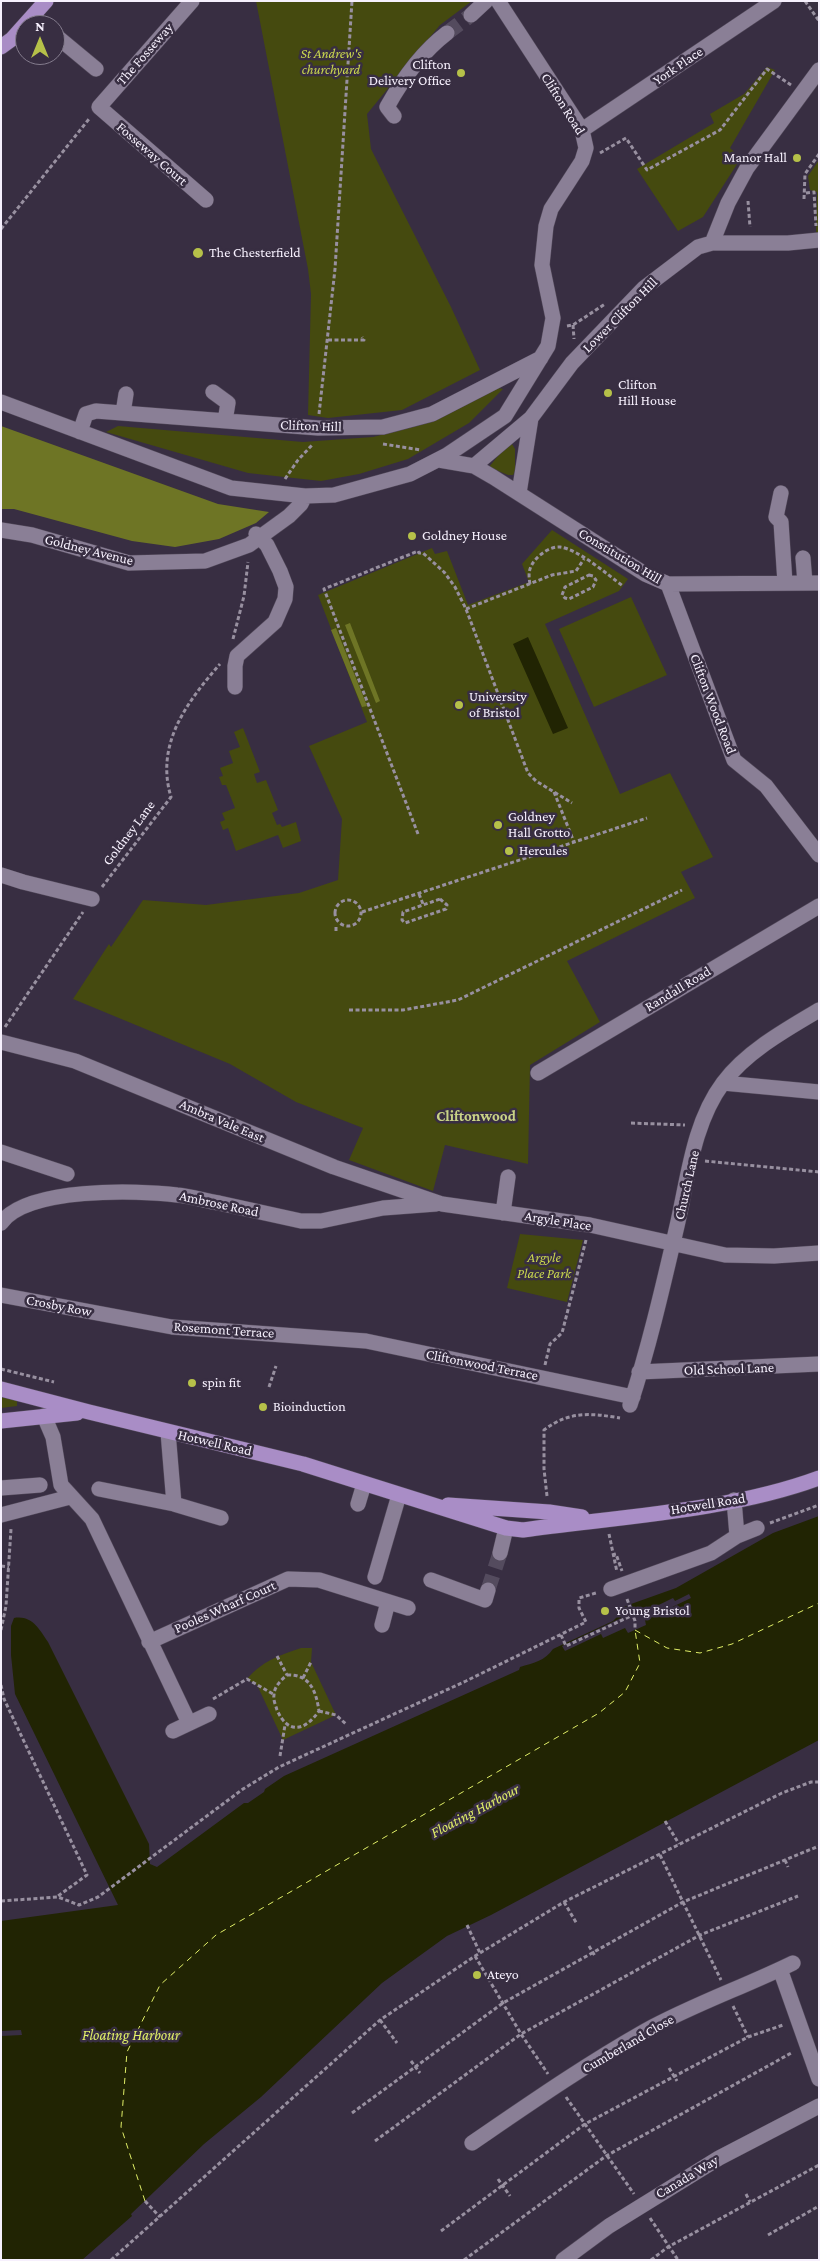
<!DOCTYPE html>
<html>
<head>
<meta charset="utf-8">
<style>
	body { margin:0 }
	#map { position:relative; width:820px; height:2261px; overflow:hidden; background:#382e42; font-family:"Crimson Pro",serif }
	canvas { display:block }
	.frame { position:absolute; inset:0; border:2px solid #f6f0fd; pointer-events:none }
	.north { position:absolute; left:15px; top:15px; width:50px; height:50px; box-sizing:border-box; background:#382e42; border:1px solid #847c8d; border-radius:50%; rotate:0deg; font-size:14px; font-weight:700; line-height:20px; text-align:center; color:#f6f0fd }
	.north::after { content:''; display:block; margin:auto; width:18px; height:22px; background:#b6c149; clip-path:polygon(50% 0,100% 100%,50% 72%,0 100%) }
</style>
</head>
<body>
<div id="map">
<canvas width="820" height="2261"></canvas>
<div class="frame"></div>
<div class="north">N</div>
</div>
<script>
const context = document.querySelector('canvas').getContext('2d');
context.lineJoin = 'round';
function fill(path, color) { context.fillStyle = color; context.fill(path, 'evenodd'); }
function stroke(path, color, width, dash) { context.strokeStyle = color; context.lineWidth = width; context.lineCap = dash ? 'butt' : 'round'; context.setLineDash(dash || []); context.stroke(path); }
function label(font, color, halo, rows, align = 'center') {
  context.font = font + ' "Crimson Pro",serif'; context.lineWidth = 5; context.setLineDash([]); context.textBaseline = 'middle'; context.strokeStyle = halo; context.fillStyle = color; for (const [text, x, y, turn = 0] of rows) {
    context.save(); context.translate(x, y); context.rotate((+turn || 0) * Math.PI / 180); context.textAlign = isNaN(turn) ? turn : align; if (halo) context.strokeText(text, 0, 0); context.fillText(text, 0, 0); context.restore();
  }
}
fill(new Path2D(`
	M256,1h216l-32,24 -73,89 4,35 80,158 29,63 -78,40 -74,8 -20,-3 3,-121 -3,-25z
	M767,67l8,3 -45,78 11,10 -38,59 -25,14 -41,-62 77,-46 -4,-9 34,-20z
	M819,160v73h-3l1,-41 -7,-2 -2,-14z
	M498,388l5,1 -34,34 -61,36 -49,15 -38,7 -73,-8 -142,-41 12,-6 185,16 70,-5 44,-11z
	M512,444l3,5v22l-2,4h-5l-19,-8 18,-22z
	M552,530l76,49 -9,12 -74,33 75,170 50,-21 43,84 -32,15 14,26 -128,63 33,61 -70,43 -2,99 -83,-19 -12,46 -84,-31 14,-32 -67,-26 -66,-38 -157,-65 36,-55 2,3 32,-47 63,5 93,-12 39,-13 4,-61 -33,-73 58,-24 -49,-127 114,-47 3,6 12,-3 21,54 61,-23 -7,-18z
	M631,597l36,78 -73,32 -35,-78z
	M243,728l17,44 -6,2 3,9 9,-3 12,30 -6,3 5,12 3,-1 2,3 14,-5 5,19 -18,7 -5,-13 -42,16 -8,-23 -5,2 -3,-8 5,-2 -3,-7 13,-5 -9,-23h-4l-3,-8 4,-1 -3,-8 13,-5 -4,-12 11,-4 -6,-15z
	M520,1234l63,6 -16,62 -60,-14z
	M1,1397l16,1v8l-16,2z
	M301,1648h11l-1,14 25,53 -53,25 -26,-55 -10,-6c14,-17 32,-24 54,-31z`), '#454a0f');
fill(new Path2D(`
	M1,426l217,78 51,8 -13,11 -37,16 -44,8 -43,-6 -118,-32h-13z
	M350,623l30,78 -4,2 -31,-78z
	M336,628l31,78 -5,1 -31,-77z`), '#6e7525');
fill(new Path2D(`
	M528,637l40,91 -15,6 -40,-90z
	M819,1516v224l-328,175 -44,21 -65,47 -121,114 -57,47 -73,70 1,2 -50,44h-81v-339l117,-16 -103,-211 -4,-39v-29l3,-8c18,-3 25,11 34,24l101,202 1,20 7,3 87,-64h4l16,-11 1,-3 19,-13 235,-106 1,-3c13,-4 25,-6 33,-18l60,-28 6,-6 -2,-6 59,-21 97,-55z`), '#212403');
fill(new Path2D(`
	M689,1594l2,4 -46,22 1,5 -18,8 -3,-5 -22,10 -2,-4 -36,17 -3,-5 59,-28v-2l8,-4 -3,-7 3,-1 2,-1 3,7 5,-2 3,5 31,-15 2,3z
	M21,2030l1,5 -21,1v-5z`), '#382e42');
stroke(new Path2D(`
	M635,1630l32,18 33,5 32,-9 87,-41
	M145,2201l-24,-74 6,-75 33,-67 56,-50 383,-222 26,-21 15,-29 -5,-33`), '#e0ee67', 1, [6, 5]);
stroke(new Path2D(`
	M447,33l24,-18
	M488,1590l12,-37`), '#544b5e', 15, [15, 8]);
const minor = new Path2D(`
	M192,1l-93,106 107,93
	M471,15l15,-14
	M33,16l10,9
	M55,35l41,34
	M394,116l-7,-9c15,-27 35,-55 60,-74
	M582,130l192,-129
	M712,243l16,-40 19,-35 72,-98
	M213,392l15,11 -3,18
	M1,402l230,86 74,8 29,-1 76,-21 37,-19 58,-39 43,-70 5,-28 -11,-53 4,-39 5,-17 31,-48 4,-13 -4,-18 -84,-129
	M123,413l3,-19
	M80,432l6,-18 10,-3 222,17 65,-1 49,-13 109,-56
	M439,460l35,6 19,11 152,97 23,10 151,-1
	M474,466l57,-48 41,-55 72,-75 54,-41 14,-4h76l31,-3
	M519,493l12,-75
	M781,493l-5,24 5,5 4,61
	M1,530l31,5 97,28 76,-2 44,-16 40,-29 12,-12 4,-8
	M803,558l2,25
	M668,584l66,176 32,26 53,69
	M235,687v-21l2,-10 38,-34 10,-23 1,-12 -6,-16 -13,-26 -11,-11
	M1,875l22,7 69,17
	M1,1042l74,19 259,106 108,37 148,21 135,30 49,1 45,-3
	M538,1073l281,-167
	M723,1083l96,9
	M1,1152l66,22
	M503,1213l5,-36
	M1,1223c26,-36 136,-33 176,-28 14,1 28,6 42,8 27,6 55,12 82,18h20l62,-13 53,-4
	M1,1295l171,32 194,14 267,56
	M639,1372l180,-8
	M630,1405c19,-58 33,-119 47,-179 11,-47 16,-103 46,-143 23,-31 62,-53 96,-73
	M44,1416l9,21 8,48 31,34 97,204
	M168,1432l6,72
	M1,1488l39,-3
	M99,1489l75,15 47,14
	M734,1500l3,36
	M358,1504l6,-20
	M1,1515l69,-18
	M500,1553l6,-25
	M375,1577l24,-82
	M431,1580l54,20 3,-10
	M611,1589l100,-36 26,-17 20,-8
	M382,1625l6,-23
	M149,1642l139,-63 31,1 89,28
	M173,1731l36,-17
	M780,1969l39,110
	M472,2143c57,-39 113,-78 173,-112 47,-26 99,-44 148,-68
	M563,2260l46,-34 110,-68 100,-52`);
const major = new Path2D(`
	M1,47l11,-8 34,-38
	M1,1389l88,23 214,52 203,64 17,2c94,-13 207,-19 296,-52
	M1,1421l76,-8
	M448,1505l101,7 33,5`);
stroke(minor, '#534a5b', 16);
stroke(major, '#534a5b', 16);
stroke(new Path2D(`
	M805,1l14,20
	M600,153l26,-15 21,32 73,-40 47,-61 24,16
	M806,193l8,-1 2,34
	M804,199l1,-25 14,-20
	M748,201l2,26
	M1,229l88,-110
	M573,325l1,14
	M567,326l6,-1 32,-21
	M328,340h36l-2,-3
	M319,414l16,-145 17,-268
	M383,444l38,6
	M285,479l13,-19 15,-16
	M589,575l4,1 3,4 -3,7 -24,12 -4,-1 -3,-3 3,-8z
	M530,584c-2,-11 -1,-17 6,-25 5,-6 16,-13 24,-12 18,2 48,28 63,39
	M466,609l86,-34 24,-4 8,-12
	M233,639l11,-43 4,-34
	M554,792l20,50
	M418,834l-94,-245 94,-38 1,2h4l21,19 11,15 11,22 62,164 8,8 36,22
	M102,887l69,-90c-16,-53 16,-95 49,-133
	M419,894l4,10
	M440,899l7,6 -1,4 -41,14 -3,-3 1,-8z
	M335 913a13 13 0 1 1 26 0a13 13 0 1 1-26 0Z
	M362,912l285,-94
	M336,927v6
	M349,1010h54l55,-10 224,-110
	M5,1027l78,-115
	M631,1123l54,2
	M705,1161l114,11
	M545,1365l5,-21 12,-11 24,-93
	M1,1369l53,13
	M269,1387l7,-21
	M547,1496l-3,-27v-39c25,-19 46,-17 76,-12
	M770,1523l49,-18
	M609,1534l8,38
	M612,1555l4,-1 6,17
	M1,1566l8,1
	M627,1599l8,22v9
	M1,1630l5,-24 5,-77
	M561,1635l5,11 67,-31
	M277,1656l10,19
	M287,1675c23,-1 29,16 32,36 -14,20 -31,24 -42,-1 -1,-4 -4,-10 -3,-15 0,-8 7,-15 13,-20z
	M303,1678l8,-16
	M1,1685l3,14 83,176 -29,21
	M213,1699l34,-20 26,15
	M319,1711l17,4 11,10
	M280,1756l5,-31
	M665,1821l14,23
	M660,1855l61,125
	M785,1860l3,7
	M1,1901l57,-4 21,8 19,-8 145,-108 36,-22 187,-86 120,-59 -7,-14v-10l17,-5
	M564,1902l13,22
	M467,1925l13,28
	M589,1946l6,10
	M475,1956l46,78 27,40
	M733,2006l15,31
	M380,2020l17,23
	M411,2061l9,12
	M669,2068l8,13
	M566,2097l68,97
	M352,2113l151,-110 180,-101 136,-56
	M375,2141l146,-107 179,-99 98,-39
	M498,2179l12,17
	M746,2194l4,8
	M145,2201l15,16
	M650,2218l28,42
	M441,2231l144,-107 163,-87 35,-12
	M768,2235l51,-29
	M111,2260l269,-240 95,-64 89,-54 218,-109 29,-11h8
	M464,2260l142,-104 187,-104
	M651,2260l17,-13 151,-82`), '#9890a0', 3, [4, 2.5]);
stroke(minor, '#8a7f96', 15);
stroke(major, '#a98dc6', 15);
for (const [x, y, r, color] of [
	[461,73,5,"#b6c149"],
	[797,158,5,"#b6c149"],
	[198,253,6,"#b6c149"],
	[608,393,5,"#b6c149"],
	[412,536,5,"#b6c149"],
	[459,705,5,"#b6c149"],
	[498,825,5,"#b6c149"],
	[509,851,5,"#b6c149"],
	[192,1383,5,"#b6c149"],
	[263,1407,5,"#b6c149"],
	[605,1611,5,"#b6c149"],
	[477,1975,5,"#b6c149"]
]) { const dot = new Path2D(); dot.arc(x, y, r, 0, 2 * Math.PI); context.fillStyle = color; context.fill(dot); stroke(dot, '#382e42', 2); }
label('14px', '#f6f0fd', '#382e42', [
	["The Fosseway",145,54,-49],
	["York Place",678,66,-34],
	["Clifton Road",563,104,58],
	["Fosseway Court",152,154,41],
	["Lower Clifton Hill",620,315,-45],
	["Clifton Hill",311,426,2],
	["Goldney Avenue",89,550,14],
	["Constitution Hill",620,556,31],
	["Clifton Wood Road",713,704,69],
	["Goldney Lane",129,833,-53],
	["Randall Road",678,989,-31],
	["Ambra Vale East",222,1121,23],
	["Church Lane",687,1185,-77],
	["Ambrose Road",219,1204,12],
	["Argyle Place",558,1221,9],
	["Crosby Row",59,1306,11],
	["Rosemont Terrace",224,1330,4],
	["Cliftonwood Terrace",482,1365,11],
	["Old School Lane",729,1369,-2],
	["Hotwell Road",215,1443,13],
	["Hotwell Road",708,1504,-9],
	["Pooles Wharf Court",225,1607,-24],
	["Cumberland Close",628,2044,-30],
	["Canada Way",687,2177,-31]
]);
label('italic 14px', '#cad74e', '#382e42', [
	["St Andrew's",331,54],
	["churchyard",331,70],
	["Argyle",544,1258],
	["Place Park",544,1274]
]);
label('14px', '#f6f0fd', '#382e42', [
	["Clifton",451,65,"right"],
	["Delivery Office",451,81,"right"],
	["Manor Hall",787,158,"right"],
	["The Chesterfield",209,253],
	["Clifton",618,385],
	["Hill House",618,401],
	["Goldney House",422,536],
	["University",469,697],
	["of Bristol",469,713],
	["Goldney",508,817],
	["Hall Grotto",508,833],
	["Hercules",519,851],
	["spin fit",202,1383],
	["Bioinduction",273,1407],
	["Young Bristol",615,1611],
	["Ateyo",487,1975]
], 'left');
label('bold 15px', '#c9d386', '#382e42', [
	["Cliftonwood",476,1116]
]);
label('italic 15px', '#e0ee67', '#382e42', [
	["Floating Harbour",475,1811,-28],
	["Floating Harbour",131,2035]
]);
</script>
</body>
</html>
